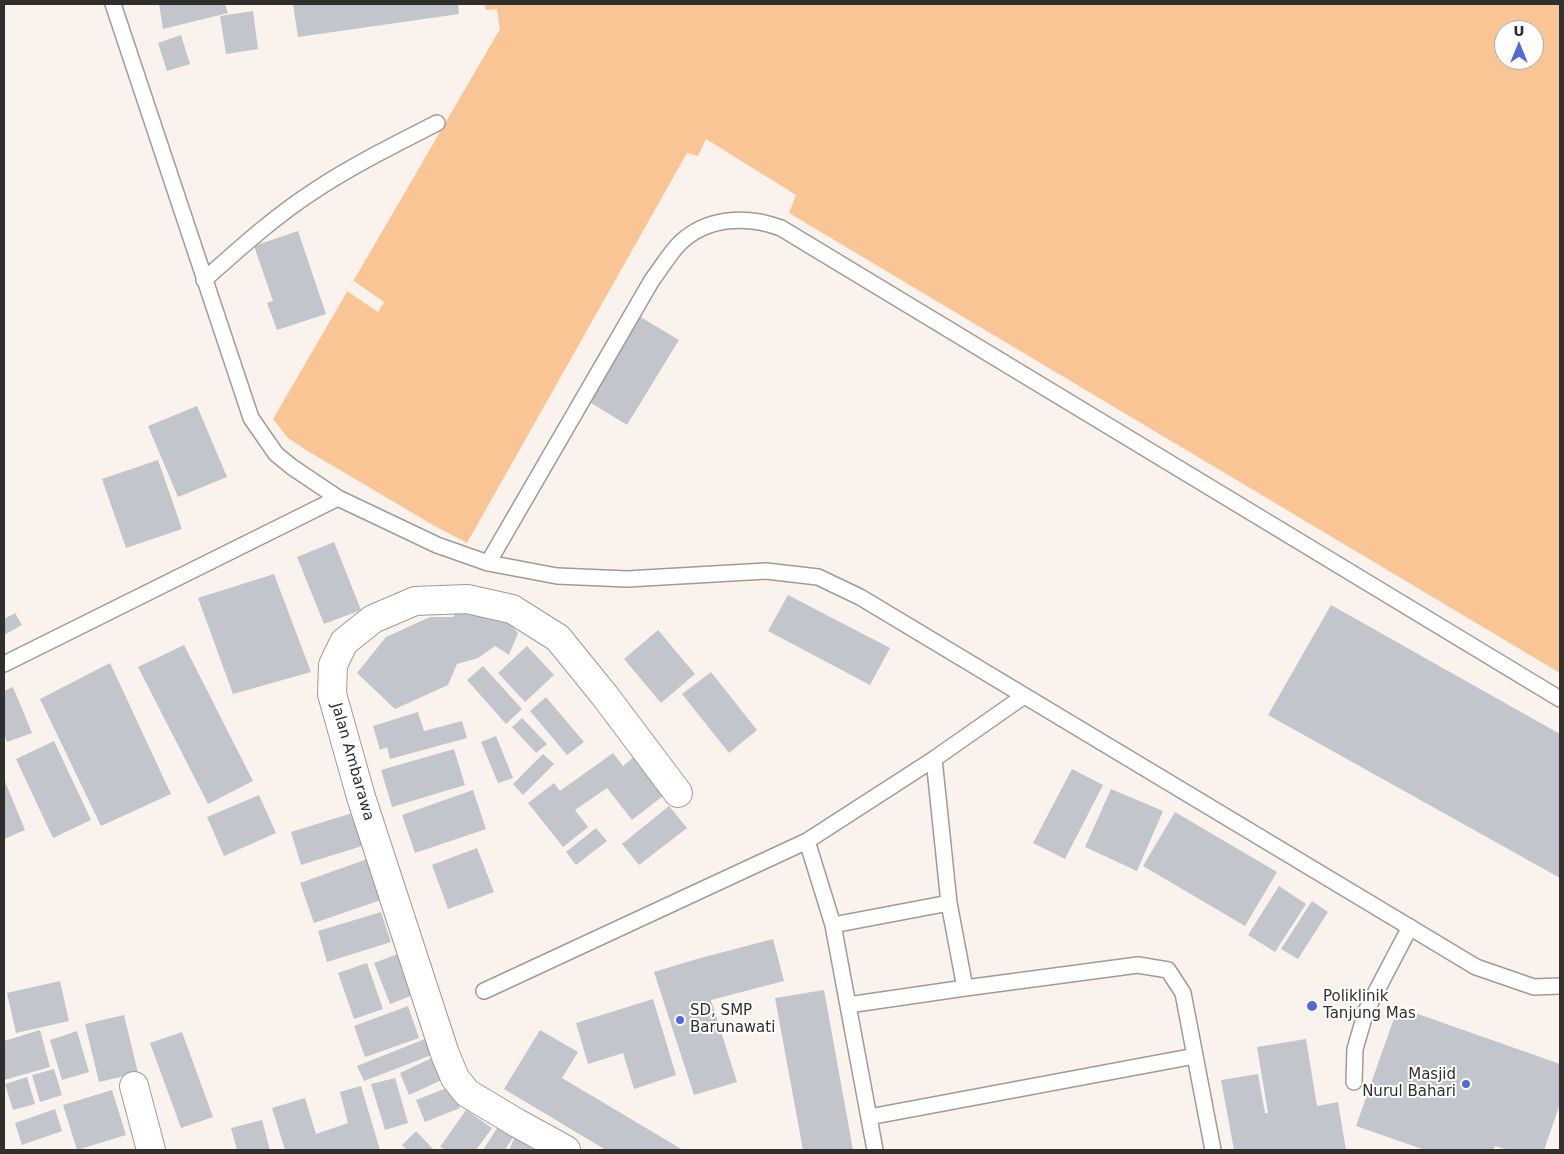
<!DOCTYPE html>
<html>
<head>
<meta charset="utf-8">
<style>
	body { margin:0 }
	#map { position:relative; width:1564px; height:1154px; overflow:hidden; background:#faf3ed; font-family:"DejaVu Sans",sans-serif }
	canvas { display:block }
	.frame { position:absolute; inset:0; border:5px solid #312f2d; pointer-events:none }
	.north { position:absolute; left:1494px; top:20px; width:50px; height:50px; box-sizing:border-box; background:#fff; border:1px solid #adacab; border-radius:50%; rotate:0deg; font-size:14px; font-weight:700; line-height:20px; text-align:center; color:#312f2d }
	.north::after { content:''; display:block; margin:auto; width:18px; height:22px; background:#5468de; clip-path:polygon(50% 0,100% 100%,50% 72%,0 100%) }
</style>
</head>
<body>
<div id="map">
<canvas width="1564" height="1154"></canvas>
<div class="frame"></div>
<div class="north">U</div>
</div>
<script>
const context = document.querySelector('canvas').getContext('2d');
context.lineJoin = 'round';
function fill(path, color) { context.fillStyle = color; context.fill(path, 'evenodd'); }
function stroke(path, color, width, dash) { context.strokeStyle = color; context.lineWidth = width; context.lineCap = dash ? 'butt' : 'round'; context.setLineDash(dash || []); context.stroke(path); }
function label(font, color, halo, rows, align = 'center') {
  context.font = font + ' "DejaVu Sans",sans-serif'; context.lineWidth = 4; context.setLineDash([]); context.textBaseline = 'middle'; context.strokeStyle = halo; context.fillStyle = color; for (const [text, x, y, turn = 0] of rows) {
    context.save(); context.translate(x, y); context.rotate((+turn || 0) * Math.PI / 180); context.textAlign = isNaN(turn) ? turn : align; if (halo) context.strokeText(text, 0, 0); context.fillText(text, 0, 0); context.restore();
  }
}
fill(new Path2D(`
	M485,4h1075v669l-771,-460 7,-18 -90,-56 -8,17 -11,-3 -220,390 -34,-18 -127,-75 -18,-12 -15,-19 227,-390 -3,-20 -11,1zM1504,30h30v30h-30z`), '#fac594');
fill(new Path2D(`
	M354,281l30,21 -6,10 -31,-21z`), '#faf3ed');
fill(new Path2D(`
	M159,4h66l3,9 -65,16z
	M293,4h165l1,10 -161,23z
	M253,11l5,38 -32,5 -6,-38z
	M181,35l9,29 -23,7 -9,-28z
	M298,231l28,83 -49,16 -10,-27 6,-2 -19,-55z
	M639,316l40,24 -52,85 -39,-24z
	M197,406l30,71 -49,20 -30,-71z
	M158,460l24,69 -56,19 -24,-69z
	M334,542l27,68 -37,14 -27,-67z
	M274,574l37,98 -78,22 -35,-96z
	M788,595l102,53 -20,37 -102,-54z
	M1331,605l229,129v144l-292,-163z
	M461,606l35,1 22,26 -9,22 -14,-9 -17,12 -21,6 -9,21 -53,24 -38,-36 29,-36 44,-20h23z
	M15,613l7,12 -18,10v-16z
	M658,630l37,44 -34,29 -37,-44z
	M184,645l69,136 -45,23 -70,-137z
	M527,646l27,29 -29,27 -27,-29z
	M110,663l61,131 -70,32 -61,-127z
	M483,666l39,43 -16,15 -39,-44z
	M711,672l46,58 -28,23 -47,-59z
	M13,687l19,46 -25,9 -3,-8v-43z
	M546,697l38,45 -17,13 -37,-44z
	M418,712l6,19 38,-10 5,17 -77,21 -3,-12 -7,3 -7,-24z
	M522,718l25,26 -11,9 -24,-26z
	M496,736l17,42 -15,5 -17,-41z
	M54,741l37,79 -38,18 -37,-79z
	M454,749l11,36 -73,22 -11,-37z
	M613,753l10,13 11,-9 29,39 -31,24 -25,-32 -32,22 13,17 -25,20 -35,-44 26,-20 6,8z
	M543,754l11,10 -31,31 -10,-11z
	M1072,769l31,16 -38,74 -32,-16z
	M4,779l21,51 -21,9z
	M1111,789l52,22 -26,60 -52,-24z
	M473,790l13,39 -71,24 -13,-38z
	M259,795l17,38 -52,23 -17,-39z
	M669,806l18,22 -48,37 -17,-21z
	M362,810l10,33 -71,22 -10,-33z
	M1175,812l102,60 -32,54 -102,-60z
	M596,828l11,13 -31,24 -10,-13z
	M477,848l17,44 -46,17 -16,-44z
	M367,859l14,41 -67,23 -14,-40z
	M1279,886l27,18 -31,48 -27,-17z
	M1312,901l16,11 -30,47 -17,-10z
	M381,912l10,30 -64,20 -9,-31z
	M773,939l11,42 -73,19 26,82 -43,13 -40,-123 43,-13z
	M400,953l16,41 -26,10 -16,-41z
	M367,963l16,46 -29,10 -16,-46z
	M60,981l9,40 -53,12 -9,-40z
	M824,990l29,160h-50l-28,-152z
	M653,999l23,76 -42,14 -11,-36 -35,11 -12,-41z
	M408,1006l11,32 -54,19 -11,-31z
	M1398,1007l162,57v40l-16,46h-36l-13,-4 -2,4h-68l-69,-24z
	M124,1015l14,58 -39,9 -14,-58z
	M40,1030l10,37 -46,13v-39z
	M540,1030l38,22 -16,26 121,72h-77l-102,-61z
	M77,1031l12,41 -27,8 -12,-40z
	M182,1032l31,85 -32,11 -31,-85z
	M435,1035l7,16 -78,30 -7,-15z
	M1306,1039l11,67 21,-4 8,48h-112l-13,-70 37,-6 7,39h3l-11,-66z
	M434,1057l10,22 -35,16 -9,-22z
	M54,1069l8,26 -22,7 -8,-27z
	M27,1077l8,27 -22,6 -8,-26z
	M395,1078l13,45 -23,7 -14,-46z
	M361,1086l19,64h-95l-13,-42 33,-10 11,36 32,-11 -8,-31z
	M452,1086l8,22 -35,14 -9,-22z
	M112,1090l14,45 -49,15 -14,-45z
	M55,1109l7,22 -40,14 -7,-22z
	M466,1110l26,18 -16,22h-30l-6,-3z
	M503,1119l16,9 -14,22h-22z
	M262,1120l8,30h-33l-6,-22z
	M416,1131l18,19h-27l-5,-5z
	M516,1134l18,8 -4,8h-21z`), '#c2c5cc');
const service = new Path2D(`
	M113,4l138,414 25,36 16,13 46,31 99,47 51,18 69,13 70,3 139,-8 52,6 42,20 616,370 58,20 26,-1
	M204,280c36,-32 70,-63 110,-89 39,-26 82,-47 123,-68
	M488,563l164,-283c9,-12 18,-27 28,-37 27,-26 67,-28 101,-15l779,471
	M4,664l334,-166
	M934,759l15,144
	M833,925l116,-22 16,85 173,-23 30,5 15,23 30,157
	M484,991l323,-150
	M848,1005l117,-17
	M1354,1082l1,-33 11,-38 44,-84
	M869,1117l326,-61
	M875,1150l-42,-225 -26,-84 127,-82 90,-63`);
const minor = new Path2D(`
	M134,1086l17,64
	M566,1150l-49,-27 -50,-30 -12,-15 -10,-24 -84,-257 -29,-103 1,-29 11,-23 29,-23 42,-18 52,-2 45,10 46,29 47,58 73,97`);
stroke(service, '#a19b95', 18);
stroke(minor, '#a19b95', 30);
stroke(service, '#fff', 15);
stroke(minor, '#fff', 28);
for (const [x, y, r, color] of [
	[1312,1006,6,"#5468de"],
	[680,1020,5,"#5468de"],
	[1466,1084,5,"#5468de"]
]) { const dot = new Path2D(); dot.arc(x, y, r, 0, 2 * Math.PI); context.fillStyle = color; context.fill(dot); stroke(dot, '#fff', 2); }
label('15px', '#312f2d', '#fff', [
	["Jalan Ambarawa",352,762,74]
]);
label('15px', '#312f2d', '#fff', [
	["Poliklinik",1323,997],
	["Tanjung Mas",1323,1014],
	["SD, SMP",690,1011],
	["Barunawati",690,1028],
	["Masjid",1456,1075,"right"],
	["Nurul Bahari",1456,1092,"right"]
], 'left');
</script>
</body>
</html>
